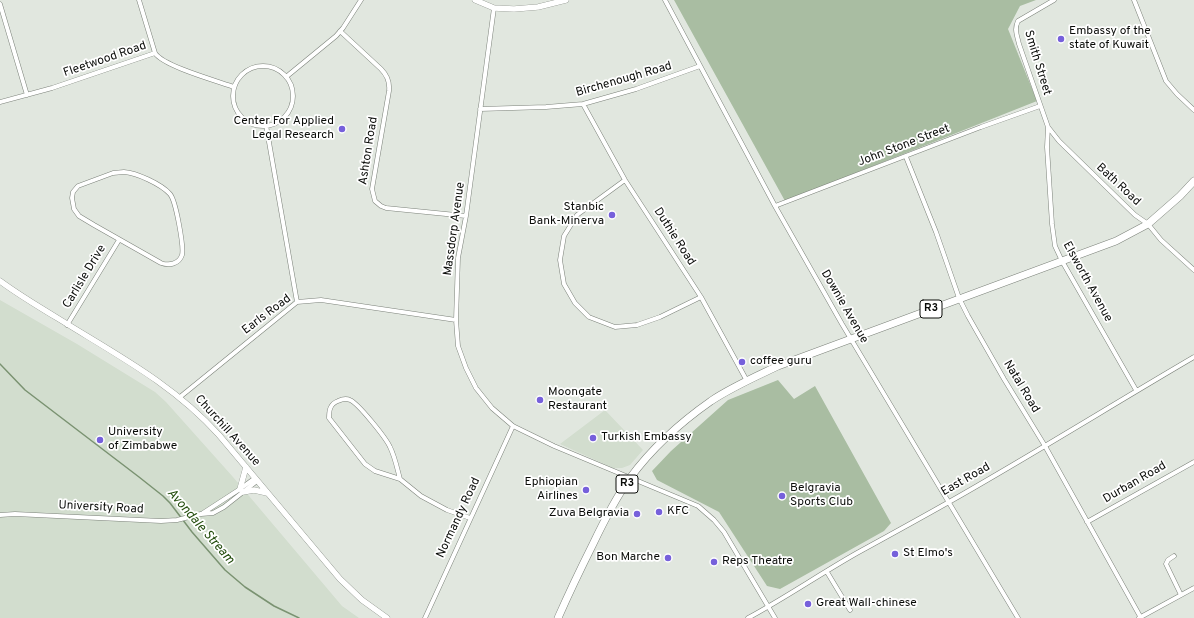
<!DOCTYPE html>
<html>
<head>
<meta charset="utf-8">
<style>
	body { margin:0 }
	canvas { display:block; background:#e1e7df }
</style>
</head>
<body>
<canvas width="1194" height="618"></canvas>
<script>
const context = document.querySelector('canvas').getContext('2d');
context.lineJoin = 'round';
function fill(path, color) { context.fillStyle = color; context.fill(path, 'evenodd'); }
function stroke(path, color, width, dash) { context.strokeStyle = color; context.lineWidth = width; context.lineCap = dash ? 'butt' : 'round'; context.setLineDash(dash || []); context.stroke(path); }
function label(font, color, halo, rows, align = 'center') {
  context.font = font + ' Overpass,sans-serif'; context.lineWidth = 3.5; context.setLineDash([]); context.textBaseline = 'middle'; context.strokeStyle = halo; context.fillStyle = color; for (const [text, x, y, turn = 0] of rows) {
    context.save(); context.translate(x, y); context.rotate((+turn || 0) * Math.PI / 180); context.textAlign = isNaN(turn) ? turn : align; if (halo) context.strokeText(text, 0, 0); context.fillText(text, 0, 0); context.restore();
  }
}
fill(new Path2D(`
	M0,300l77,44 78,48 11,10 67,75 109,129 17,12h-359z
	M605,410l38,40 -13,15 -8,3h-9l-53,-24z`), '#d2ddce');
fill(new Path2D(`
	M674,0h362l-16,6 -12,23 29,72 -252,100z
	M778,380l16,19 21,-13 76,137 -7,8 -104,58 -13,-3 -48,-74 -62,-32 -5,-9 19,-20 57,-51z`), '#a9bda2');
stroke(new Path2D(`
	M0,364l25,26 114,87 24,19 7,7 22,29 33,38 20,17 29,19 25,12`), '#7a9271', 1.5);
const street = new Path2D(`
	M139,0l16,53
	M665,0l110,206 67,118 176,294
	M1054,0l-36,21c-4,8 -1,14 1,23l29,83 11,14 76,74 13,9 13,16 33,30
	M1134,0l32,81 11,13 17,16
	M0,4l27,91
	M494,8l-28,208 -8,42 -2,62 2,26 8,22 10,20 16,20 21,18 41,20 144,60 16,14 10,12 51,86
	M340,31l41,38c6,6 9,13 8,22l-17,98 3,12 6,5 5,2 80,8
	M233 96a30 30 0 1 1 60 0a30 30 0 1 1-60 0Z
	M286,77l50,-41 7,-8 18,-28
	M0,102l52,-14 103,-35c8,13 62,28 79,34
	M583,104l42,76 76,117 46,84
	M480,109l66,-2 37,-3 53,-15 64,-23
	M266,125l31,177
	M1048,127l-1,20 5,77 3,22 7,15 74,129
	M906,157l30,75 23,66 9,18 36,63 41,67 96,172
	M124,172c13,1 37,12 46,22 6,7 14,53 12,61 -3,9 -13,11 -21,8l-67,-38 -15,-9 -5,-7 -2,-11 1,-6 5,-6 35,-13z
	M625,180l-48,35 -13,21 -4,24 4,24 11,19 14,14 26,10 22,-2 23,-8 41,-20
	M775,206l206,-79 59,-21
	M67,325l52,-85
	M180,397l117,-95 24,-2 135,20
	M400,479c-3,-11 -5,-22 -10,-32 -4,-9 -32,-44 -40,-47 -4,-2 -8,-1 -12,1 -8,3 -9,9 -9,17l36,46 10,7 25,8 21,17 26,14 23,8
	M203,513l37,-24 15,-11
	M0,515l15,-1 146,7 16,-1 24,-6 12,-1 11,-6 33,-26
	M1087,522l107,-60
	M1174,556l-6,4 -2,4 15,31
	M827,572l23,38
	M425,618l88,-192
	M748,618c37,-20 72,-44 109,-65 31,-17 62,-34 92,-51 83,-47 163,-97 245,-145
	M1139,618l55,-30`);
const secondary = new Path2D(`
	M475,0l19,8 20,1 24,-2 28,-7
	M0,281c19,14 39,26 59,38 58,36 114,65 160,116l121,144 22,21 25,18
	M240,489l6,-22
	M243,492l11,-2 13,3`);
const highway = new Path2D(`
	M558,618c11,-25 23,-50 35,-74 11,-23 22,-45 37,-66 22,-30 51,-56 81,-77 21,-14 44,-24 67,-35l338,-125 32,-17 32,-28 14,-15`);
stroke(street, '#7c827a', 5);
stroke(secondary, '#7c827a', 6);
stroke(highway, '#7c827a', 8);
stroke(street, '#fff', 4);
stroke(secondary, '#fff', 5.5);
stroke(highway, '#fff', 7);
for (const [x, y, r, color] of [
	[1061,39,4,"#7660db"],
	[342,129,4,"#7660db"],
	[612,215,4,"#7660db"],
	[742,362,4,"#7660db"],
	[540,400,4,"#7660db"],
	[593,438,4,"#7660db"],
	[100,440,4,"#7660db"],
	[586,490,4,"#7660db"],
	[782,496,4,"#7660db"],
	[659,512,4,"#7660db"],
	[637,514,4,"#7660db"],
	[895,554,4,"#7660db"],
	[668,558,4,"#7660db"],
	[714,562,4,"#7660db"],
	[808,604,4,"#7660db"]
]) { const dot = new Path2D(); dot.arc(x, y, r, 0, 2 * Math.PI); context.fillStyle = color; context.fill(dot); stroke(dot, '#fff', 1.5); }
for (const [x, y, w] of [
	[931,309,22],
	[627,484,22]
]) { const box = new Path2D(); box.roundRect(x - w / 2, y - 9, w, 18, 3); context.fillStyle = '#fff'; context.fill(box); stroke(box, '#0a0c09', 1); }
label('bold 11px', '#0a0c09', null, [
	["R3",931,309],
	["R3",627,484]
]);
label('12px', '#0a0c09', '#fff', [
	["Embassy of the",1069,32],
	["state of Kuwait",1069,46],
	["Center For Applied",334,122,"right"],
	["Legal Research",334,136,"right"],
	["Stanbic",604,208,"right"],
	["Bank-Minerva",604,222,"right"],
	["coffee guru",750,362],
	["Moongate",548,393],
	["Restaurant",548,407],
	["University",108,433],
	["of Zimbabwe",108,447],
	["Turkish Embassy",601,438],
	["Ephiopian",578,483,"right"],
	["Airlines",578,497,"right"],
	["Belgravia",790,489],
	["Sports Club",790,503],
	["KFC",667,512],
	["Zuva Belgravia",629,514,"right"],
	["St Elmo's",903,554],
	["Bon Marche",660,558,"right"],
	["Reps Theatre",722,562],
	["Great Wall-chinese",816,604]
], 'left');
label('12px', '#0a0c09', '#fff', [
	["Fleetwood Road",105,60,-19],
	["Smith Street",1037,63,73],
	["Birchenough Road",624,80,-16],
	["John Stone Street",904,146,-21],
	["Ashton Road",369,151,-81],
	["Bath Road",1118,185,43],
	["Massdorp Avenue",455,229,-82],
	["Duthie Road",674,237,57],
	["Carlisle Drive",85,277,-59],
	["Elsworth Avenue",1087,282,61],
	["Downie Avenue",844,307,60],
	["Earls Road",267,315,-37],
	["Natal Road",1021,387,59],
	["Churchill Avenue",227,431,48],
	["East Road",966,480,-30],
	["Durban Road",1135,483,-30],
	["University Road",101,508,3],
	["Normandy Road",459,518,-65]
]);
label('italic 13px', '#224c0c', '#fff', [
	["Avondale Stream",200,527,49]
]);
</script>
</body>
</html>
